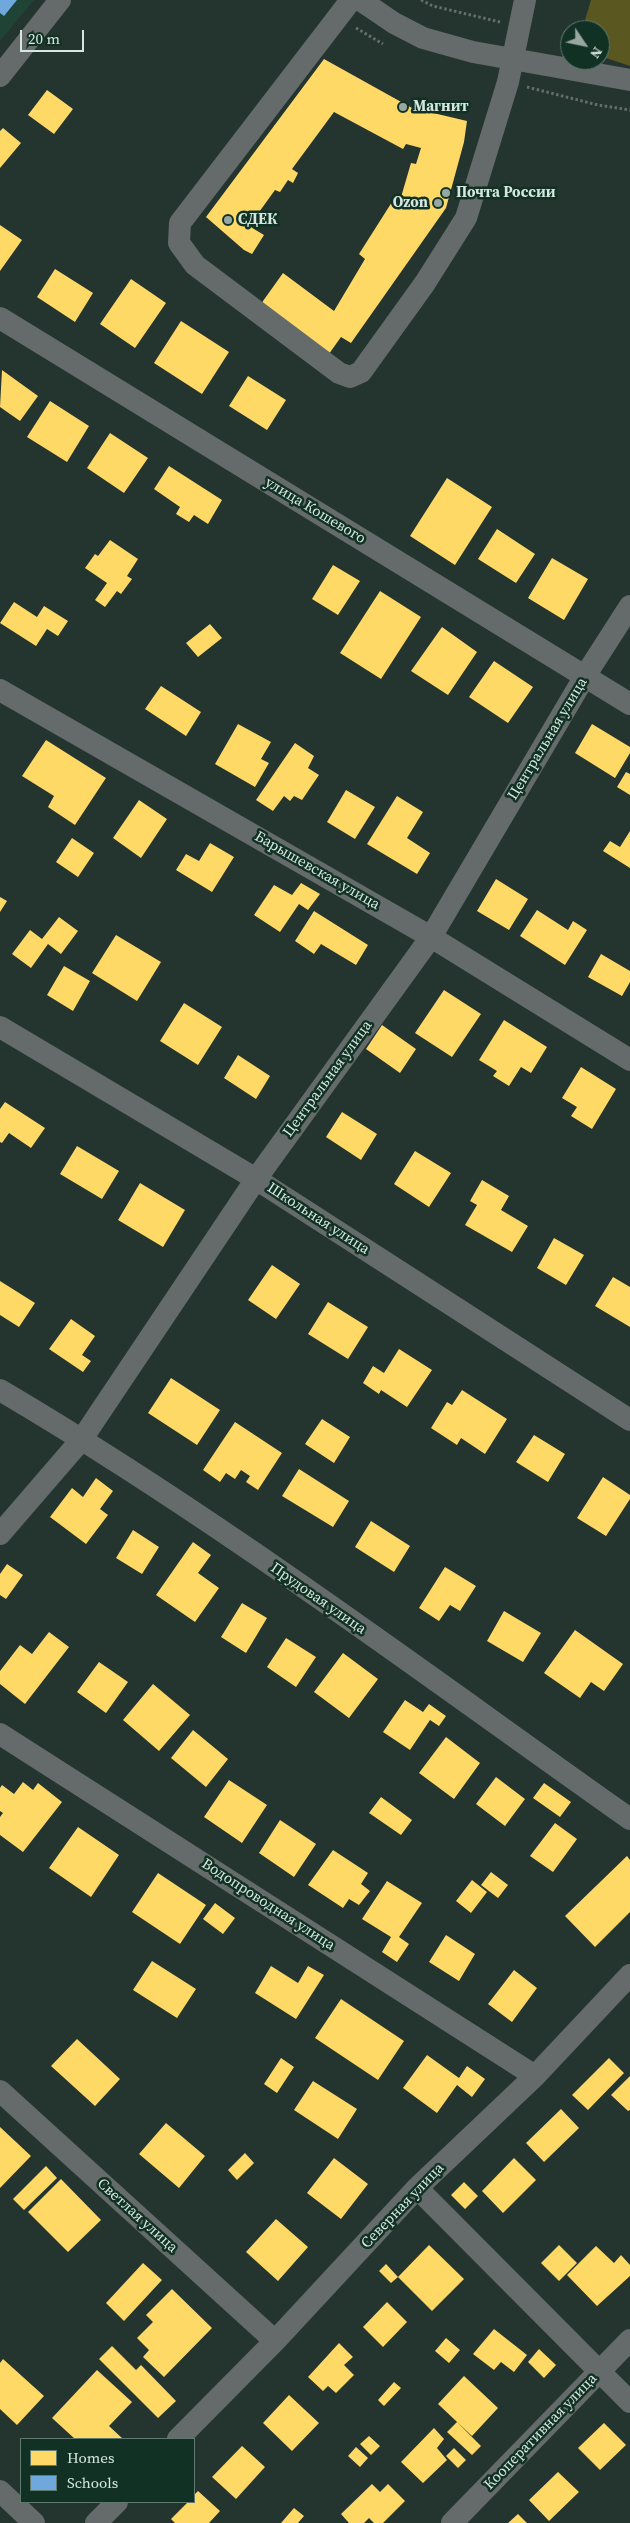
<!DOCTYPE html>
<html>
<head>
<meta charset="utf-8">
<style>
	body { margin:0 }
	#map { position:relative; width:630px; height:2523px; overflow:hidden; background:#24342e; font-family:"Source Serif 4",serif }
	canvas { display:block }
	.legend { position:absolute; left:20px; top:2438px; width:175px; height:65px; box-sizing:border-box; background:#123125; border:1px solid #607a6f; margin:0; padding:6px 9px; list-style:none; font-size:15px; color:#d5e7df }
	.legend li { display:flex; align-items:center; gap:10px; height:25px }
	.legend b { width:25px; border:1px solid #607a6f }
	.north { position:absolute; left:560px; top:20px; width:50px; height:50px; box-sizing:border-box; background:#123125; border:1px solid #607a6f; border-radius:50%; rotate:124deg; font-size:14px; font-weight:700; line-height:20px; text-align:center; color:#d5e7df }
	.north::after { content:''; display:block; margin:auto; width:18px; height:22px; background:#97a8a1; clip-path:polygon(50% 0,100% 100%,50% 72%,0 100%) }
	.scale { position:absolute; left:20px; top:30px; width:64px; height:22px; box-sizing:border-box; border:2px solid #d5e7df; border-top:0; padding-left:6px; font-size:15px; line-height:18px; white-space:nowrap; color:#d5e7df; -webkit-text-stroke:4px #123125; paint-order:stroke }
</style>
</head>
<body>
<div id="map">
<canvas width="630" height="2523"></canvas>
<ul class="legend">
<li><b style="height:14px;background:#ffd966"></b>Homes</li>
<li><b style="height:14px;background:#6fa8dc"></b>Schools</li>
</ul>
<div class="north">N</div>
<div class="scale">20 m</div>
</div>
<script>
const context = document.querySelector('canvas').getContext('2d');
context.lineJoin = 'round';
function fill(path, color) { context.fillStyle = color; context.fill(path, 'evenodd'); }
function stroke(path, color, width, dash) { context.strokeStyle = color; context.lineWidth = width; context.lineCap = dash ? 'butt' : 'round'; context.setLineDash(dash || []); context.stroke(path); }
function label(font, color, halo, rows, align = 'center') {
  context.font = font + ' "Source Serif 4",serif'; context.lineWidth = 5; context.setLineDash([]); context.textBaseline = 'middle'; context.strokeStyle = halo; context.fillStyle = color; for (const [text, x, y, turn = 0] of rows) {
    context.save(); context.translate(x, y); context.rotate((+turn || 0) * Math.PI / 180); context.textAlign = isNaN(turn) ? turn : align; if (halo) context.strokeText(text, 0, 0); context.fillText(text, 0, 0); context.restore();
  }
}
fill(new Path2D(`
	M0,0h34l-34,41z`), '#1f4436');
fill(new Path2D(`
	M591,0h39v66l-30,-10v-26h-18z`), '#5a5720');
fill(new Path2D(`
	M324,59l88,49 55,13 -3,21 -18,66 -95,135 -10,-6 -15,21 -66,-48 3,-9 20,-28 51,38 31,-52 -6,-5 33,-52 7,2 12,-41 5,1 5,-16 -15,-4 -3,5 -69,-37 -42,57 6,4 -5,10 -5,-3 -8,12 -5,-2 -26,36 15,9 -12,19 -8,-4 -38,-33z
	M47,90l26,19 -19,25 -26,-19z
	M3,128l18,15 -21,25v-37z
	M0,225l22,15 -22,31z
	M55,269l38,24 -18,29 -38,-25z
	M131,279l35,24 -31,45 -35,-24z
	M181,321l48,31 -27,42 -48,-31z
	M2,370l36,26 -18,25 -20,-14z
	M248,376l38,24 -19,30 -38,-24z
	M50,401l39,25 -22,36 -40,-25z
	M110,433l38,25 -24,35 -37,-25z
	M169,466l53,34 -14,24 -14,-9 -5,7 -13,-8 4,-7 -26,-18z
	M447,478l45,29 -37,58 -45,-29z
	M497,529l38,25 -19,29 -38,-24z
	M110,540l28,19 -11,17 5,3 -11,15 -4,-3 -12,16 -10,-7 12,-17 -22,-15 10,-14 3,2z
	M552,558l36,21 -24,41 -36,-22z
	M333,565l27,16 -22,34 -26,-16z
	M380,591l41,26 -40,62 -41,-26z
	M14,602l23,15 7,-11 24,15 -10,15 -11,-7 -11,17 -36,-23z
	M210,624l12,14 -24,19 -12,-14z
	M442,627l35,25 -29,43 -37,-24z
	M494,661l39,26 -25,36 -39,-26z
	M161,686l40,26 -15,24 -41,-27z
	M238,724l33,18 -10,17 8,4 -14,24 -40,-23z
	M592,724l38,23v6l-15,25 -40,-25z
	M46,740l60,38 -31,47 -27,-18 6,-11 -32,-20z
	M295,743l19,13 -6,12 11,7 -17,25 -8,-4 -4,5 -6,-5 -11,15 -17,-11z
	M626,772l4,2v21l-13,-8z
	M346,790l29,17 -20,32 -28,-17z
	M397,796l26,16 -16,26 23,15 -13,21 -50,-30z
	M139,800l28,19 -26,39 -28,-20z
	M630,831v37l-27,-17 7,-10 10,6z
	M72,838l22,15 -16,24 -22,-15z
	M210,843l24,14 -22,35 -36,-22 10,-16 13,7z
	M496,879l32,20 -19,31 -32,-19z
	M301,883l19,11 -12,16 -9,-6 -19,28 -26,-17 20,-30 18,10z
	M0,897l7,4 -7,11z
	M537,910l31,20 5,-9 14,9 -22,35 -45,-29z
	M314,911l54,34 -12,20 -35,-21 -7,10 -19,-13z
	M59,917l19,14 -17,23 -13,-10 -17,24 -19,-14 18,-24 12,9z
	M116,935l45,27 -24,39 -45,-28z
	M601,954l29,17v11l-8,14 -34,-19z
	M64,966l26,15 -17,30 -26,-16z
	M444,990l37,24 -29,43 -37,-24z
	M184,1003l38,24 -24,38 -38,-24z
	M504,1020l43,27 -16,26 -10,-6 -12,19 -16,-10 4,-5 -18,-11z
	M382,1025l34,24 -16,24 -34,-24z
	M238,1055l32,21 -14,23 -32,-21z
	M581,1067l35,22 -24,40 -21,-13 6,-9 -15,-9z
	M5,1102l40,26 -14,20 -22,-15 -7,10 -2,-1v-33z
	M342,1112l35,22 -16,26 -35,-23z
	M77,1146l42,25 -17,28 -42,-25z
	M415,1151l36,22 -22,34 -35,-23z
	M482,1180l27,16 -8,14 27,16 -16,26 -47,-27 12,-20 -7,-4z
	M140,1183l45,27 -22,37 -45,-27z
	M554,1238l30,17 -18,30 -29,-17z
	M272,1265l28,19 -24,35 -28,-19z
	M613,1277l17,10v40l-35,-21z
	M0,1281l35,22 -16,24 -19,-12z
	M328,1302l40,25 -20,32 -40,-25z
	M71,1319l24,17 -13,19 9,6 -8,11 -34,-23z
	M399,1349l33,21 -25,37 -26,-17 -2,4 -16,-11 10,-17 11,7z
	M171,1378l49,32 -23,35 -49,-32z
	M462,1390l45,29 -22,35 -24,-16 -4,7 -26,-17 16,-26 5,3z
	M322,1419l28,18 -16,26 -29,-19z
	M235,1422l47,31 -24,37 -12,-8 4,-6 -9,-6 -6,9 -9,-6 -6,9 -17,-12z
	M534,1435l31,19 -17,28 -32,-20z
	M299,1469l50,32 -16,26 -51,-31z
	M603,1477l27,18v4l-24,37 -29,-18z
	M96,1478l17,13 -13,18 8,6 -22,29 -36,-27 22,-29 11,9z
	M371,1521l39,25 -16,26 -39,-25z
	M133,1530l26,17 -17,27 -26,-16z
	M193,1542l18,13 -13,18 21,15 -24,34 -39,-27z
	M7,1564l16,11 -17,24 -6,-4v-21z
	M445,1567l31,19 -16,25 -10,-6 -11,16 -20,-13z
	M242,1603l25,15 -21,35 -25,-16z
	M504,1611l37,22 -18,29 -36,-21z
	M575,1630l48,34 -19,27 -13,-9 -11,16 -36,-25z
	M49,1632l20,15 -44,57 -25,-20v-13l20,-26 12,9z
	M286,1638l30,19 -20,30 -29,-20z
	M343,1653l35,26 -29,39 -35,-26z
	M99,1662l29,20 -22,31 -29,-21z
	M153,1684l37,31 -31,36 -36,-31z
	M405,1700l18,12 6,-8 17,12 -7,10 -9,-6 -20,30 -27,-18z
	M193,1730l35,29 -22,28 -35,-29z
	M446,1737l34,26 -26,36 -35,-26z
	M496,1777l29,22 -20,27 -29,-22z
	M229,1780l38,25 -25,38 -38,-26z
	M23,1782l10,8 5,-7 24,19 -39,50 -23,-17v-18l3,-4 -3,-2v-23l2,-3 12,9z
	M544,1783l27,19 -11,15 -27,-19z
	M381,1797l31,23 -11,15 -32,-22z
	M280,1820l36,24 -22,33 -35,-24z
	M555,1823l22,16 -24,33 -23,-16z
	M78,1827l41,28 -28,42 -42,-29z
	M333,1850l35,23 -7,11 9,7 -11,14 -10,-6 -6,9 -35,-23z
	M627,1856l3,4v52l-35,35 -30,-31z
	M491,1872l17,13 -10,13 -17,-13z
	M158,1873l48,32 -26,39 -48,-32z
	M472,1880l15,12 -16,21 -15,-12z
	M387,1881l35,22 -23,34 10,7 -12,18 -15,-10 9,-15 -29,-18z
	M215,1903l20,15 -12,16 -20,-15z
	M446,1935l29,19 -16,27 -30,-19z
	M152,1961l44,28 -19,29 -44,-28z
	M271,1966l27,17 10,-17 16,9 -28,44 -41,-26z
	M514,1970l23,18 -25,34 -24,-18z
	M341,1999l63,42 -26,39 -63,-42z
	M77,2039l43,40 -25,27 -44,-40z
	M427,2055l32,23 8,-12 18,13 -13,18 -15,-12 -20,28 -34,-25z
	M281,2058l13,9 -17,26 -13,-9z
	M609,2058l15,15 -36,37 -16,-15z
	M630,2076v34l-2,1 -17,-16z
	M313,2081l44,28 -19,30 -44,-29z
	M561,2109l18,19 -35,34 -18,-19z
	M166,2123l39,33 -26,32 -40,-34z
	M0,2127l31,29 -31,32z
	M245,2153l9,10 -17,17 -9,-10z
	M334,2158l34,26 -27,35 -34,-26z
	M514,2158l22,22 -33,33 -21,-22z
	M46,2166l11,12 -33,32 -11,-11z
	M61,2179l40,41 -33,32 -40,-40z
	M464,2182l14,14 -13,13 -14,-14z
	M276,2219l32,28 -30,34 -32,-29z
	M429,2245l35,34 -32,32 -34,-34z
	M559,2245l18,18 -18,18 -18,-18z
	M596,2246l18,17 7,-8 9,10v11l-33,30 -30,-31z
	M143,2263l19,17 -38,41 -18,-18z
	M386,2264l12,13 -7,6 -12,-12z
	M172,2289l40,39 -48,49 -21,-20 6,-7 -12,-12 16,-16 -7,-7z
	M387,2302l20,20 -24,25 -20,-20z
	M494,2329l33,26 -13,17 -13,-10 -7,8 -21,-16z
	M446,2338l14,12 -11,13 -14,-12z
	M339,2343l14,14 -9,8 10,10 -18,18 -8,-7 -5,5 -15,-14z
	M112,2346l24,24 5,-5 35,36 -18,17 -59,-59z
	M539,2349l17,16 -12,13 -16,-16z
	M3,2359l41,37 -27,29 -17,-16v-46z
	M97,2370l35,32 -23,24 14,13h-48l-23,-21z
	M464,2376l34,32 -26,28 -34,-32z
	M394,2382l7,6 -17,18 -6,-6z
	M289,2395l30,28 -27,28 -29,-28z
	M457,2422l24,24 -9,9 -25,-23z
	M604,2423l22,22 -26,25 -22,-22z
	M434,2428l10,11 -7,9 10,12 -24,23 -22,-21z
	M369,2436l11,10 -9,9 -11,-11z
	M242,2446l23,21 -29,32 -24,-22z
	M356,2447l12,11 -8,9 -12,-11z
	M454,2448l12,12 -8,8 -12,-12z
	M558,2472l21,20 -30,29 -20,-21z
	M372,2484l8,8 8,-8 17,17 -22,22h-9l-5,-5 -5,5h-15l-8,-9z
	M198,2491l22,20 -11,12h-34l-4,-4 17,-17h6v-7z
	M294,2508l10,8 -6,7h-17z
	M518,2514l9,9h-19z`), '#ffd966');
fill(new Path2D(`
	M0,0h17l-13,16 -4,-3z`), '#6fa8dc');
stroke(new Path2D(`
	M421,0l12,6 67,16
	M356,28l27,16
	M527,87l71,18 32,5`), '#656e6c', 3, [2.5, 2.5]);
stroke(new Path2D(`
	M351,0l-171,223 -1,20 16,22 144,108 11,4 11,-5 64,-89 41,-65 42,-136 17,-82
	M360,0l34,23 29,15 50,14 157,28
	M0,76l60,-76
	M0,318l630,386
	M0,690l431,247 199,123
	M0,1027l256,152 374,241
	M0,1390c219,129 423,283 630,429
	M0,1534l82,-95 174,-260 175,-242 154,-261 45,-70
	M0,1734l535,342
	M0,2091l275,250
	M417,2188l213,214
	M178,2439l97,-98 142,-153 118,-112 95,-101
	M0,2491l34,32
	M96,2523l21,-21
	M452,2523l178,-183`), '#646b6a', 22);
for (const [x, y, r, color] of [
	[403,107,5,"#97a8a1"],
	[446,193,5,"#97a8a1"],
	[438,203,5,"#97a8a1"],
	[228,220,5,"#97a8a1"]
]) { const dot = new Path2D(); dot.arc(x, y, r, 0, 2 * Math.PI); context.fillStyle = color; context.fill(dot); stroke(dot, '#123125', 2); }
label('bold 15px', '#d5e7df', '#123125', [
	["Магнит",413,107],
	["Почта России",456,193],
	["Ozon",428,203,"right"],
	["СДЕК",238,220]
], 'left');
label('15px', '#d5e7df', '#123125', [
	["улица Кошевого",315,511,31],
	["Центральная улица",548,739,-59],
	["Барышевская улица",317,871,30],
	["Центральная улица",328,1079,-54],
	["Школьная улица",318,1219,33],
	["Прудовая улица",318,1599,35],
	["Водопроводная улица",268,1905,33],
	["Северная улица",403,2206,-46],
	["Светлая улица",137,2216,42],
	["Кооперативная улица",541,2432,-46]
]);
</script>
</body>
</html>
